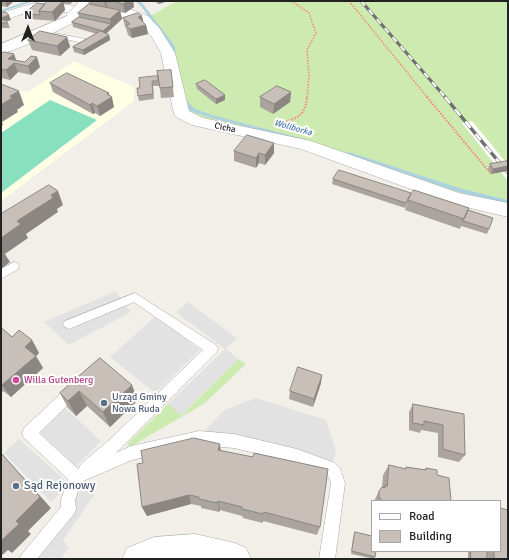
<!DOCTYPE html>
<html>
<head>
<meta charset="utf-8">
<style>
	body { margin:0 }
	#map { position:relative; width:509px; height:560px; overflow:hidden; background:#f2efe9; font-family:Signika,sans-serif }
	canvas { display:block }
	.frame { position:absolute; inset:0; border:2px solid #222; pointer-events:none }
	.legend { position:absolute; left:371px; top:500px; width:130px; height:52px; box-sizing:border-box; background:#fff; border:1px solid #a7a7a7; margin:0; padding:5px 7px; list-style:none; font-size:12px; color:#222 }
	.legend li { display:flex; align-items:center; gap:8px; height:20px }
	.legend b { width:20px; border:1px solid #a7a7a7 }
	.north { position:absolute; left:8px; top:8px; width:40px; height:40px; -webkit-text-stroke:3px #fff; paint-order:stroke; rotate:0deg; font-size:11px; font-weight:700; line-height:16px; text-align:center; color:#222 }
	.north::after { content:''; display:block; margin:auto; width:14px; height:18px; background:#222; clip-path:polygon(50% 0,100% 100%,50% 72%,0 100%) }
</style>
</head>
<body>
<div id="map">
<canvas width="509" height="560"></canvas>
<div class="frame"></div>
<ul class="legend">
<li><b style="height:5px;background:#fff"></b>Road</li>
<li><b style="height:11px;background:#c7bfb8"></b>Building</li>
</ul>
<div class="north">N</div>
</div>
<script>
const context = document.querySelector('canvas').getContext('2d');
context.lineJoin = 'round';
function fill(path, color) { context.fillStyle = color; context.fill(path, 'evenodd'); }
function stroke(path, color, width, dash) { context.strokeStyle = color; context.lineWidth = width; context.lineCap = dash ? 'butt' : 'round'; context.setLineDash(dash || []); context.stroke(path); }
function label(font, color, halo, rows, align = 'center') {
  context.font = font + ' Signika,sans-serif'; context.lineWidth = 4; context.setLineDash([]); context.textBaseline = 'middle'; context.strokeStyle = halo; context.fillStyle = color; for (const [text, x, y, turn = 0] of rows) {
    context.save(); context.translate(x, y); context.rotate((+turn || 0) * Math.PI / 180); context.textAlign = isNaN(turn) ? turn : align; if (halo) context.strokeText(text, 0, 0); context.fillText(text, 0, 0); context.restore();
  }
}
fill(new Path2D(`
	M74,61l60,26v14l-133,100v-110l6,-3 21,4z`), '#ffffe5');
fill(new Path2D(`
	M177,1h331v198h-52l-151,-54 -123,-31 -32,-98z
	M238,359l8,5 -41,39 -75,44 -3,-3 41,-40 14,11z`), '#cdebb0');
fill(new Path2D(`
	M50,100l47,20 -96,73v-60z`), '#88e0be');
fill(new Path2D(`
	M116,291l15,21 -62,33 -25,-23z
	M188,302l49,36 -11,11 12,10 -57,56 -13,-11 57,-55 -49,-37z
	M156,316l44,34 -45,43 -45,-36z
	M256,398l70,22 10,31 -7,22 -130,-35 25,-28z
	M63,406l38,35 -25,25 -39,-36z
	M19,439l50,45 -18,18 -47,-49z
	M87,483l7,12 -31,45 6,8 -9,11h-34z`), '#e2e2e2');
fill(new Path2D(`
	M472,121l36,44v16l-46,-58z`), '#fff');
fill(new Path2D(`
	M28,1h6l-33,11v-2z
	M135,1h4l3,2 33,43 1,13 -3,-1 -2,-12 -31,-41z
	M181,99h4l10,10 17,6 100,26v1l-2,1 -102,-26 -17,-6 -10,-10z
	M349,152l113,37 46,11v4l-49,-12 -112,-37v-1z`), '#aad3df');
const service = new Path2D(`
	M54,33l32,6 1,2 -4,2 -31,-7 -2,-1z
	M14,262l4,1 1,3 -1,3 -17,10v-10z
	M135,293l81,52 2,4 -2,4 -100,100 15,-7 68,-15 35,3 63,15 38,14 5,5 5,15 -10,76h-16l12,-76 -2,-6 -4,-4 -28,-10 -63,-15 -35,-3 -67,15 -51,22 -6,18 1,9 -2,5 -37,45h-18l3,-5 39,-47v-7l7,-21 -44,-41 -2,-5 2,-5 45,-42 5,-2 5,2 1,4 -1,4 -40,39 39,36 1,-1 2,-4 26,-22 96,-92 -69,-48 -65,27 -4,-2 -2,-3 2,-3z`);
const minor = new Path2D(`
	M48,1l26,5 2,3 -2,3c-9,2 -18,-3 -27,-3 -16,0 -31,8 -46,12v-8l37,-11z
	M92,8l40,2 16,6 12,13 15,24 14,58 14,7 108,23 148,52 49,10v14l-59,-14 -148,-54 -109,-24 -16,-8 -2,-3 -13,-61 -11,-19 -12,-12 -8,-4 -42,-3 -2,-3 2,-3z`);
const tertiary = new Path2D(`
	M74,13l5,1 2,3c-5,7 -69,35 -80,37v-10z
	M195,534l40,9 11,5 5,11h-129l5,-11 27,-11z`);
stroke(service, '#a9a9a9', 1);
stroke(minor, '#a9a9a9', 1);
stroke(tertiary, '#a9a9a9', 1);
stroke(new Path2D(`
	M291,1l18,12 7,20 -9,17 2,26 -2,22
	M349,1l79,97`), '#fa8072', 1.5, [1.5, 1.5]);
stroke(new Path2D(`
	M427,97l64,77
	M280,123c17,-4 25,-7 27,-26`), '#fa8072', 2, [1.5, 1.5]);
fill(service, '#fff');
fill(minor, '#fff');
fill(tertiary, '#fff');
const railFar1 = new Path2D(`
	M361,1l85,97`);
const rail = new Path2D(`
	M445,97l63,76`);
stroke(railFar1, '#707070', 3);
stroke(rail, '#707070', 3.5);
stroke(railFar1, '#fff', 2, [6]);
stroke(rail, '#fff', 2.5, [8]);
const tertiaryBridge = new Path2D(`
	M74,17l9,-9 4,-7`);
stroke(tertiaryBridge, '#a9a9a9', 15, []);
stroke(tertiaryBridge, '#fff', 14);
fill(new Path2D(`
	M1,1h13l-7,6 -6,-1z
	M47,1h26l-2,3h-7l1,6 -10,11 -25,-2 -2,-8 17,-7z
	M88,1h45l1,6 -9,6 -5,-1 2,7 -16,15 3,1 1,5 -26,15 -10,-3 -1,-5 24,-13 -24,-7 -1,-5 7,-5 -1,-4 11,-9z
	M153,1h15l-9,3z
	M1,13l10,7 -4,1 1,2 2,5h-9z
	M142,16l1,6 3,3 2,9 -16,4 -4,-3 -2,-7 -1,-1 -2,-9z
	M67,37l3,10 -10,9 -28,-6 -4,-10z
	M1,54h13l2,6 24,7 -9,8 -13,-3 -8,8 -9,-2z
	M171,70l3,27 -13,1 -2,-17v5h-6l1,13 -15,2 -1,-5 20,-20z
	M50,83l59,13 5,11 -14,9 -5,-3 -2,1 -40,-22z
	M196,84l29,11v5l-9,4 -19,-15z
	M291,92l-1,10 -17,12 -13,-7v-10z
	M274,143v10l-9,12 -6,-2 -3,5 -22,-7v-10z
	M508,161l-17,13 -3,-5 2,-5z
	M333,179l78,14 -1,4 58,13 21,19 -2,5 -26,-8 -1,3 -55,-19 3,-8 -3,6 -73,-24z
	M1,330l11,7 20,3 7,13 -3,3 7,12 -32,29 -8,-6 -2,2z
	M100,358l38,42 -28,27 -23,-21 -11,10 -8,-8 -8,-15z
	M321,383l-8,24 -24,-8 1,-8z
	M413,404l51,10 1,41 -6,7 -21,-5v-24l-17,-3 -1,3 -11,-3v-18z
	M220,450l100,77 -3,8 -54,-14v2l-20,-5 -1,-2 -22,-6 -1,2 -18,-4v-2l-10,-2 -44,12 -5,-9z
	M389,465l16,4 1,-2 18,3 2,-2 11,7 14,26h-77l5,-10 3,-4 1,-12z
	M355,532l20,25 -1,2 -23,-5 3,-19z
	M468,551h32l8,8h-40z`), '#aba49e');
fill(new Path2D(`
	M5,1h9l-7,6z
	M63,1l2,9 -10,11 -3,-9z
	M104,1h2l1,6 -1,3z
	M128,1h5l1,6 -9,6 -2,-9z
	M159,1h9l-9,3z
	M120,10l2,9 -18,16 -1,-4 8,-7 -1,-5z
	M9,15l2,5 -8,2 -2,-4z
	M142,16l2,9 -6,-8z
	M146,25l2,9 -16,4 -2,-9z
	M109,35l1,5 -26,15 -1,-5z
	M67,37l3,10 -10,9 -3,-10z
	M14,54l3,9h-3l4,9 -8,8 -4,-10 2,-11z
	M37,57l3,10 -9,8 -3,-9z
	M19,91l5,14 -7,5 1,2 -16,10 1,3 -2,1v-21l9,-9z
	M291,92l-1,10 -17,12 1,-10z
	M109,93l1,5 2,-1 2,10 -14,9 -3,-10 10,-12z
	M225,95v5l-9,4v-5z
	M92,103l3,10 -2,1 -3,-9z
	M274,143v10l-9,12v-10z
	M259,153v10l-3,5v-10z
	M508,166v5l-17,3 2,-5z
	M58,191l5,14 -6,4 1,3 -32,22 2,4 -23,16 5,8 -9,7v-31l16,-17 34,-26z
	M32,340l7,13 -3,3 7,12 -32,29 -9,-12 23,-38z
	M322,375l-1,8 -8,24 1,-8z
	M132,385l6,15 -28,27 -7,-15z
	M79,391l8,15 -11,10 -8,-15z
	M220,444l1,10 -3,-4z
	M1,453l50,55 -23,23 3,3 -19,19 -4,-3 -7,6v-15l15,-20z
	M189,495l2,9 -44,12 -5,-9z
	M218,501l2,9 -1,2 -1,-9z`), '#8b8681');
const building = new Path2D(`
	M47,1h16l-11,11 -13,-1z
	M114,1h14l-5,3z
	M37,3l8,1 -6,7 1,4 -11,-1 2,-2 -3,-1z
	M89,4l31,6 -10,9 -32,-6z
	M6,12l3,3 -8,3 2,2h2l3,3h-7v-10z
	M138,13l4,3 -4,1 8,8 -16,4 -4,-4 4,-1 -7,-6z
	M79,17l32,7 -8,7 -31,-9z
	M40,31l27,6 -10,9 -29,-6z
	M101,31l8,4 -26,15 -10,-3z
	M4,52l10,2 -6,5 17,3 6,-6 6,1 -9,9 -14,-3 -8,7 -5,-1v-15z
	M171,70l2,17 -13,1 -3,-17z
	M67,73l42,20 -2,1 5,3 -15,9 -5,-3 -2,2 -40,-22z
	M158,76v5h-6l1,13 -15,2 -1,-8h3l-1,-10z
	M205,80l20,15 -9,4 -20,-15z
	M1,84l18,7 -9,5 2,2 -11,7z
	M277,86l14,6 -17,12 -14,-7z
	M247,135l27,8 -9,12 -6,-2 -3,5 -22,-7z
	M508,161v5l-15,3 -3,-5z
	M339,170l72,23 -5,10 -73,-24z
	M49,185l9,6 -7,4 2,3 -36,23 4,3 -20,14v-24z
	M414,190l55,18 -5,11 -56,-19z
	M468,210l25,8 -4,11 -26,-8z
	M3,329l9,8 7,-7 13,10 -7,7 11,9 -34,29h-1v-55z
	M100,358l32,27 -29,27 -24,-21 -11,10 -8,-8z
	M298,367l24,8 -8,24 -24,-8z
	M413,404l51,10 1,41 -22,-6v-24l-19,-4v4l-11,-2z
	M194,438l26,6 -2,6 35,7 1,-4 74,16 -8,58 -56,-15 -1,2 -21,-5v-2l-24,-6v2l-19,-4v-2l-10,-2 -47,12 -5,-43 6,-1 -2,-12z
	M1,453l39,44 -24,24 3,3 -18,17z
	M389,465l17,4v-2l20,3v-2l11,2v5l12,3 2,23h-69l-3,-4v-6l3,-4 3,1v-3l2,1z
	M500,508l8,2v49h-14v-8h6z
	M355,532l17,4v15h4l-1,6 -23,-6z
	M471,551h16v8h-16z`);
fill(building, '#c7bfb8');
stroke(building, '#8b8681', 1);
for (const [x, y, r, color] of [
	[16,380,4,"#d1479c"],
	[104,403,4,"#5c6f8a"],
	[16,486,4,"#5c6f8a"]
]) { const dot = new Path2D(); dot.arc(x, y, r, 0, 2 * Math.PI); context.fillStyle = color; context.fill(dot); stroke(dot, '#fff', 1.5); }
label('9px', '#222', '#fff', [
	["Cicha",225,128,12]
]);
label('italic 9px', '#4a7aab', '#fff', [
	["Woliborka",293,128,16]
]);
label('10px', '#b23c85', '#fff', [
	["Willa Gutenberg",24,380]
], 'left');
label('10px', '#4e5e75', '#fff', [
	["Urząd Gminy",112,397],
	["Nowa Ruda",112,409]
], 'left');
label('12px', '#4e5e75', '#fff', [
	["Sąd Rejonowy",24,486]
], 'left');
</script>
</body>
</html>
